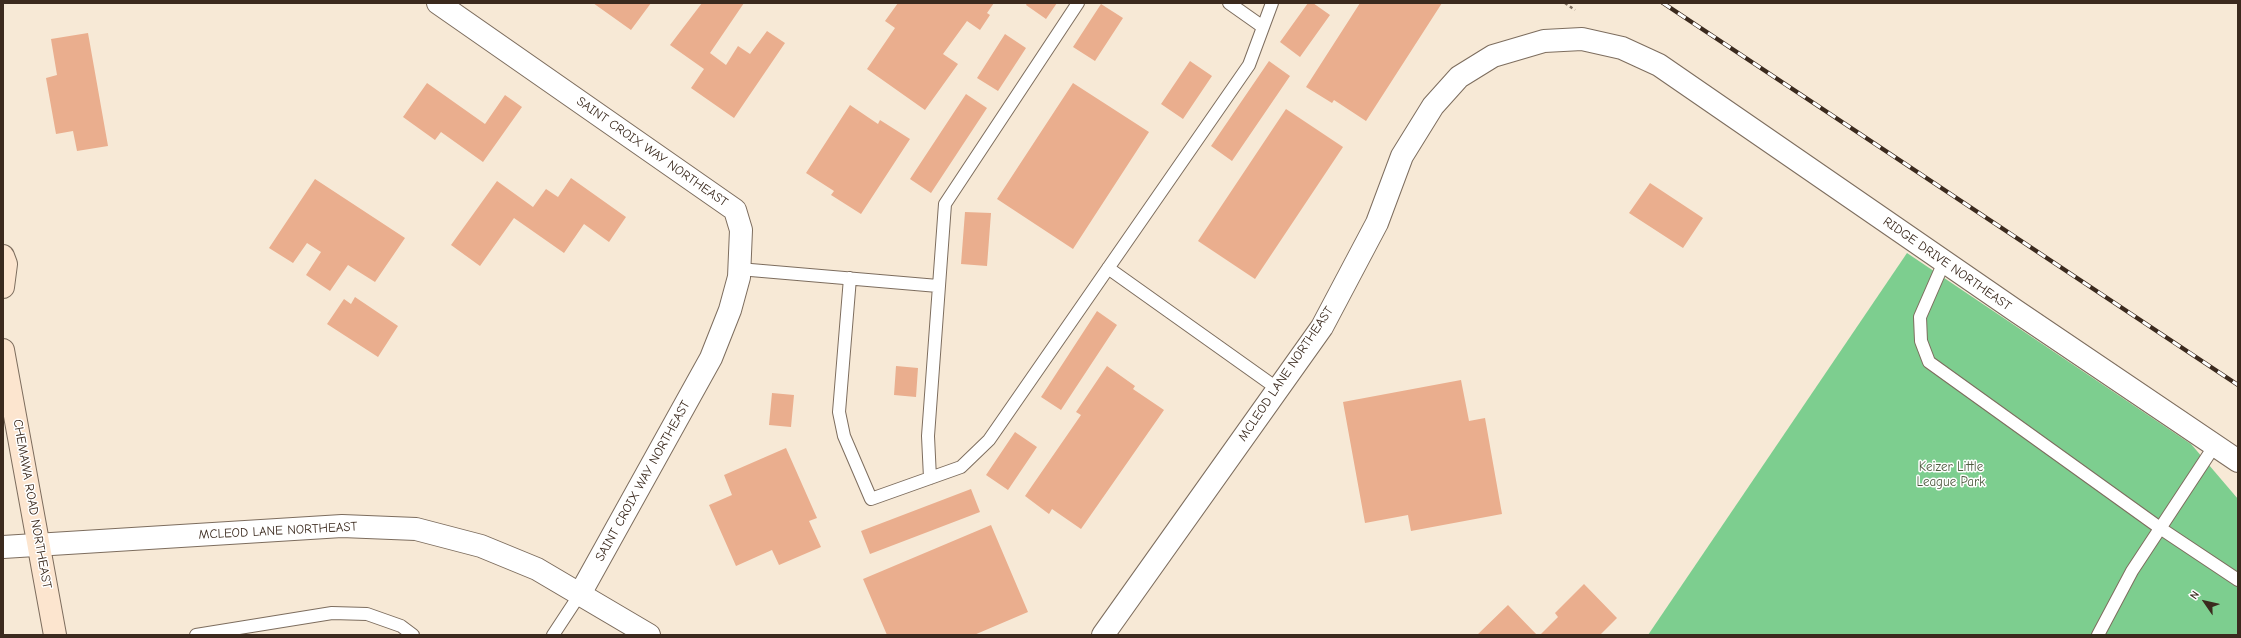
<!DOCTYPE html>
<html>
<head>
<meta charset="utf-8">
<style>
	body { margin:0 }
	#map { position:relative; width:2241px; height:638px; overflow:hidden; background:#f7e9d6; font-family:"Comic Neue",sans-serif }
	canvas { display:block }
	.frame { position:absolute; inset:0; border:4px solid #3b2a1e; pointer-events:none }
	.north { position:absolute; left:2185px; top:582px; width:40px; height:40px; -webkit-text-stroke:3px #fff; paint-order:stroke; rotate:304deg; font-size:11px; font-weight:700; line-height:16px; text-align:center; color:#3b2a1e }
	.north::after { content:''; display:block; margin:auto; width:14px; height:18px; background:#3b2a1e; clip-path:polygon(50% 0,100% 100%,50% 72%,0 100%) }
</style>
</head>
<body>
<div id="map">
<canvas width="2241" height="638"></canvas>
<div class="frame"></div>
<div class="north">N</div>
</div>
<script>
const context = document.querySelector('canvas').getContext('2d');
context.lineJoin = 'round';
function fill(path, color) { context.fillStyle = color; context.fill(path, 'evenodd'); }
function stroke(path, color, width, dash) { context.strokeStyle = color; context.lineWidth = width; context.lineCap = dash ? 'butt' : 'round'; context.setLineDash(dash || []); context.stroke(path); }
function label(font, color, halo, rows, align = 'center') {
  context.font = font + ' "Comic Neue",sans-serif'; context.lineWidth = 3; context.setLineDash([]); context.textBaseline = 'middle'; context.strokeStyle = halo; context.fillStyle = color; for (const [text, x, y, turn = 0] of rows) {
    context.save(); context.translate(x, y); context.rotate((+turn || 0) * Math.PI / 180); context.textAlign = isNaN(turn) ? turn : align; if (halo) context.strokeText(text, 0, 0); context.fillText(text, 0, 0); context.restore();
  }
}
fill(new Path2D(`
	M1907,253l284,191 47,55v136h-590z`), '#7dce8f');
fill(new Path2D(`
	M593,3h58l-20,27z
	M702,3h42l-34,50 16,12 12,-19 12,8 17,-23 18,12 -51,75 -43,-30 13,-19 -34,-24z
	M898,3h96l-7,10 3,2 -10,15 -13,-9 -24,33 15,10 -33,46 -58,-41 28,-41 -10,-7z
	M1027,3h30l-11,16 -20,-14z
	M1308,3h5l17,12 -30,42 -20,-15z
	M1360,3h82l-76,118 -32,-21 -2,3 -26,-16z
	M1101,4l22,14 -28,43 -22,-14z
	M88,33l20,113 -31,5 -4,-20 -17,3 -10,-56 11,-3 -6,-36z
	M1005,34l21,14 -28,43 -21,-13z
	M1190,61l22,15 -29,43 -22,-15z
	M1269,61l21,15 -58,85 -21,-15z
	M427,83l58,41 20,-29 17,12 -39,55 -42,-30 -6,8 -32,-23z
	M1073,83l76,49 -76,117 -76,-50z
	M966,94l21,14 -56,85 -21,-14z
	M850,105l28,19 2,-4 30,19 -49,75 -30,-19 3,-4 -28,-18z
	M1286,109l57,38 -88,132 -57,-38z
	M571,178l55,39 -17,25 -25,-18 -20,29 -50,-35 -34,48 -29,-21 46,-64 36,26 13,-18 12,8z
	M315,179l90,59 -30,44 -27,-17 -18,26 -24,-16 15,-23 -14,-9 -14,20 -24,-15z
	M1650,183l53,35 -20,30 -54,-35z
	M965,212l26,1 -4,53 -26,-2z
	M355,297l43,29 -20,31 -51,-33 17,-25 7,5z
	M1097,311l20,14 -56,85 -20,-13z
	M896,366l22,2 -2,29 -22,-2z
	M1107,366l28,20 -2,3 31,21 -83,119 -29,-20 -3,5 -24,-18 56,-81 -5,-3z
	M1461,380l8,41 16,-3 17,96 -91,17 -3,-16 -43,8 -22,-121z
	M772,393l22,2 -3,32 -22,-2z
	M1015,432l22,15 -29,43 -22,-15z
	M786,448l31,70 -8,3 12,26 -42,18 -7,-15 -36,16 -27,-61 23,-10 -8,-20z
	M971,489l9,23 -110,42 -9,-23z
	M991,525l37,87 -54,23h-87l-24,-56z
	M1584,584l33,34 -17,17h-60l18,-18 -3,-4z
	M1508,605l29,30h-60z`), '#eaae8e');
const service = new Path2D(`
	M1229,3l34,24
	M1944,262l-24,55 1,24 8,21 231,166 78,52
	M1108,268l170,121
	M739,269l199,17
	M850,278l-11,134 5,24 27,63 90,-32 28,-27 260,-375 23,-62
	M930,478l-2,-42 17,-232 133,-201
	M196,635l136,-22 35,1 34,12 12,9
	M553,635l27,-41
	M2098,635l34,-64 83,-126`);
const minor = new Path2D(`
	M438,3l297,207 6,20 -2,47 -9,33 -19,48 -131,236`);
const tertiary = new Path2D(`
	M3,547l339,-21 74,3 65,17 56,23 112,66
	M1103,635l219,-308 55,-104 25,-67 31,-50 26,-29 34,-21 51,-15 38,-2 40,9 37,17 357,246 222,150`);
const secondary = new Path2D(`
	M3,256l3,8 -3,23
	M3,350l52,285`);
stroke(service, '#7d6d5e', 14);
stroke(minor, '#7d6d5e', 24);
stroke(tertiary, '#7d6d5e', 24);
stroke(secondary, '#7d6d5e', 24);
stroke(new Path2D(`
	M1565,3l10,7`), '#7d6d5e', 2.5, [3, 3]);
stroke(service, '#fff', 12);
stroke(minor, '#fff', 22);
stroke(tertiary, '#fff', 22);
stroke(secondary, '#fce5cf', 22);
const rail = new Path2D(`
	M1663,3l575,382`);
stroke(rail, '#3b2a1e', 4.5);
stroke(rail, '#fff', 3, [9]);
label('13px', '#3b2a1e', '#fff', [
	["SAINT CROIX WAY NORTHEAST",652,152,35],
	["RIDGE DRIVE NORTHEAST",1947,264,35],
	["MCLEOD LANE NORTHEAST",1286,374,-56],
	["SAINT CROIX WAY NORTHEAST",643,481,-61],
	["CHEMAWA ROAD NORTHEAST",32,504,80],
	["MCLEOD LANE NORTHEAST",278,531,-3]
]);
label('13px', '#4f5b40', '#fff', [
	["Keizer Little",1951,467],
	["League Park",1951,482]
]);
</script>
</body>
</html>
